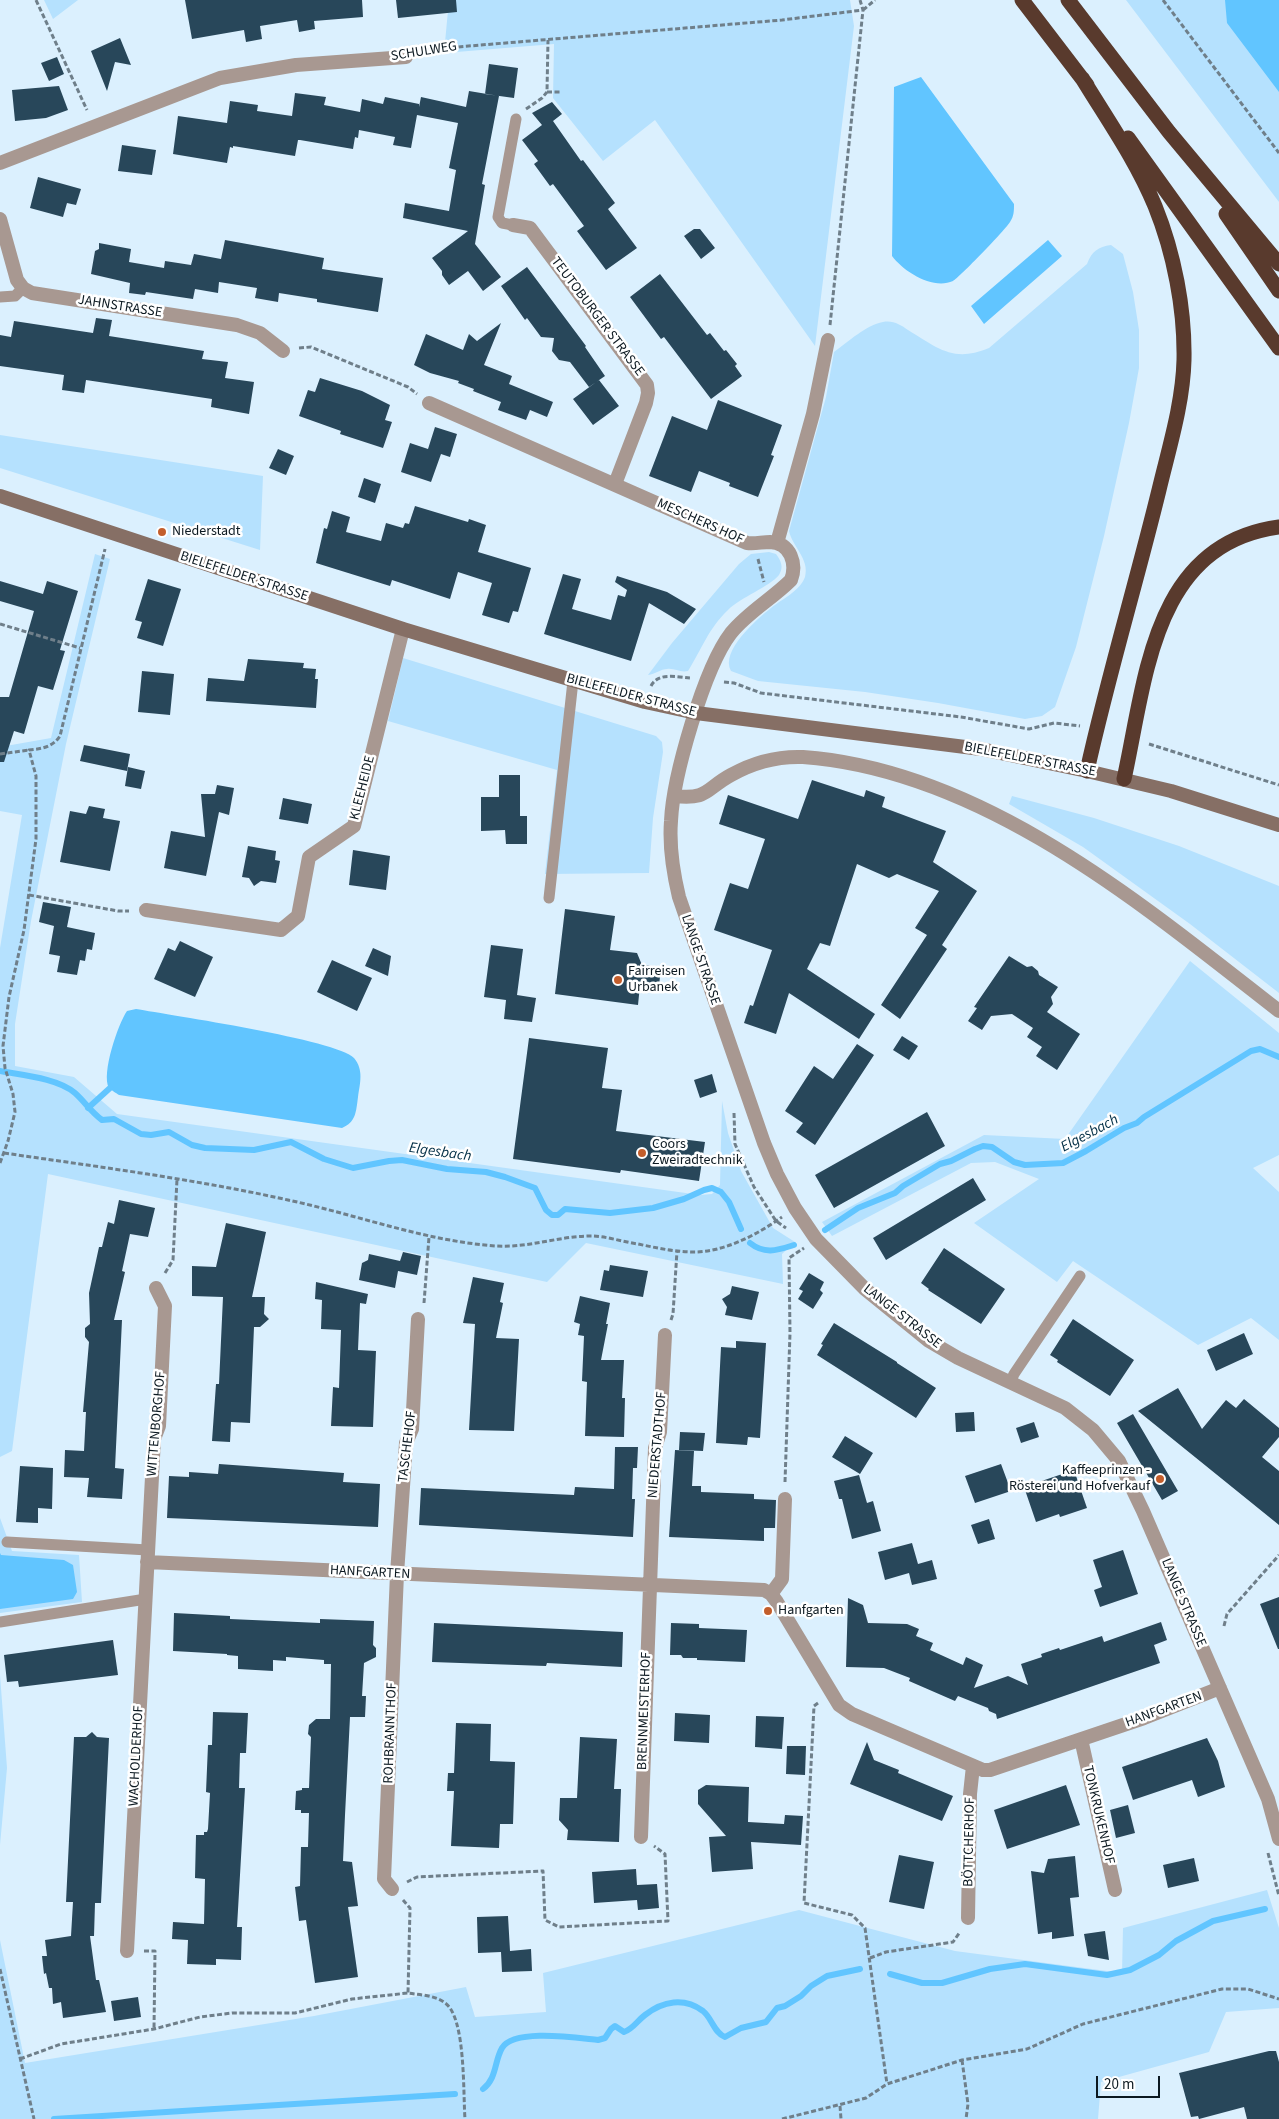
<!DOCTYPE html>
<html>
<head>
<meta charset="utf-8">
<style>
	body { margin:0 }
	#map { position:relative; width:1279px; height:2119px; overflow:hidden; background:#dbf0fe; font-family:"Source Sans 3",sans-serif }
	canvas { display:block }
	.scale { position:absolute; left:1096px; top:2076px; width:64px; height:22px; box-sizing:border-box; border:2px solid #0c1921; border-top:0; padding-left:6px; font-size:15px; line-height:18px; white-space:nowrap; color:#0c1921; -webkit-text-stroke:4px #fff; paint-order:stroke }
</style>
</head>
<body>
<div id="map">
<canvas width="1279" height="2119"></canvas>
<div class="scale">20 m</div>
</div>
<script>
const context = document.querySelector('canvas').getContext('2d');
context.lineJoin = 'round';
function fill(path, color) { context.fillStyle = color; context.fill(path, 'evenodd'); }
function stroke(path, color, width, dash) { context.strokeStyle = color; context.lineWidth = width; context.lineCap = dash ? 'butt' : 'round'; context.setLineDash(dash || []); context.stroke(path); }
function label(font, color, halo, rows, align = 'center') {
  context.font = font + ' "Source Sans 3",sans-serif'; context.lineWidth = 5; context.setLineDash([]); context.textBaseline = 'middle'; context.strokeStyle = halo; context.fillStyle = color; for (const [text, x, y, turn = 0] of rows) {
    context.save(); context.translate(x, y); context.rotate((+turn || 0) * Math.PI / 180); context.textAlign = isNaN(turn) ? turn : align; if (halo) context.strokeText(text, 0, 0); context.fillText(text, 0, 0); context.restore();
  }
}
fill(new Path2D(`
	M44,0h34l-25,19z
	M449,0h401l4,26 -39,320 -160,-226 -52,41 -50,-63 1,-54 -110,9z
	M1126,0h153v202z
	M1111,245l12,9 10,38 6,38v38l-10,55 -25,113 -28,111 -21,60 -13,9 -17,3 -87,-16 -73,-11 -107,-11 -27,-10c-11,-20 25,-51 40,-63 11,-9 29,-17 34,-31 5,-18 -13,-31 -16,-46l37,-134 8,-45c14,-10 32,-27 49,-30 10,-2 18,3 25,8 30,18 45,33 81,18l98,-84c5,-13 11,-17 24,-19z
	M0,435l263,41 -3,74 -260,-82z
	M769,552l7,2c5,7 8,13 3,21 -10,12 -38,22 -51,35 -20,19 -26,39 -40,61 -8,2 -13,-3 -21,-2 -6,0 -12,5 -19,6l24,-32 67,-79 12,-10z
	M95,554l15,5 -44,185 -35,177 -16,103v42l59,11 43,37 583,81 12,-1 8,-9 2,-84 6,32 13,38 32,57 22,14 -13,12 1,30 -197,-41 -39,39 -499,-108 -36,277 -12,6v-509l22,-133 -22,-4v-64l51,-9z
	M403,658l253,78 6,6 1,10 -10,66 -4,55 -104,1 12,-104 -169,-49z
	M1012,796l82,22 85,28 100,40v107l-89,-69 -107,-77 -74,-43z
	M1190,961l89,72v122l-26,13 26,24v148l-28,-22 -53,27 -125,-84 -16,21 -83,-59 65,-44 -44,-17 -24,1 -139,73 -10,-14 162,-87 81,4z
	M0,1518l12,33 67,4 3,47 -82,11z
	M0,1675l7,93 -7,77z
	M1267,1890l12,38v80l-53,4 -17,40 -108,30 -3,37h-1098v-179l25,123 289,-47 152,-29 9,30 71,-5 -3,-39 256,-63 156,41 167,22 1,-45z`), '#b5e1fe');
fill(new Path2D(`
	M1225,0h54v92l-52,-69z
	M921,77l93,127c0,7 0,12 -4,18 -4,7 -51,56 -57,59 -20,9 -49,-9 -61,-25l2,-169z
	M1048,240l14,16 -78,68 -13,-18z
	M136,1009c34,6 202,31 218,49 10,12 6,25 4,39 -2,15 -2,25 -16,31l-223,-33c-3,-2 -8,-5 -10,-7 -8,-14 9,-64 18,-77z
	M0,1553l1,2 63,5 9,5 4,27 -4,7 -73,10z`), '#61c5ff');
stroke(new Path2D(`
	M0,1071c21,4 58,7 75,22 10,9 15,18 27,27l12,-1 27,15 10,1 18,-3 23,13 13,3 49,2 37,-8 33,17 29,9 36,-7 13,-1 45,9 39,3 19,5 30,11 11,22 6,5h6l7,-6 45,4 43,-5 31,-9 20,-9 8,-2 9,4 8,10 12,27
	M88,1108l22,-20
	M825,1230l33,-22 37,-15 8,-7 37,-22 11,-3 24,-12 8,-3 9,1 22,15 11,3 38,-2 23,-12 38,-23 13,-5 7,-6 107,-66 9,-2 19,8
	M750,1243c15,12 28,7 44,2
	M890,1974l32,9h20l48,-14 35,-5 82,11 23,-5 29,-15 17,-14 37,-20 52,-12
	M483,2089c14,-11 11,-27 19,-41 12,-20 75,-10 96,-8l7,-2 6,-9 4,-3 9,6c9,-3 13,-11 21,-17 18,-14 39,-18 58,-4 9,7 11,22 22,26l16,-9 25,-6 11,-14 8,-2 16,-10 10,-10 16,-10 33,-7
	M54,2119l401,-25`), '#61c5ff', 6);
fill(new Path2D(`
	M185,0h177l1,17 -49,4 1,8 -16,3 -2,-12 -37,6 2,13 -16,3 -2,-12 -52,9z
	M396,0h60l1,12 -59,6z
	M120,38l11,27 -16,-3 -8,29 -16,-40z
	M57,57l7,17 -15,7 -8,-18z
	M489,64l29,4 -4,30 -29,-4z
	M59,86l9,24 -22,8 -31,3 -3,-31z
	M469,91l30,5 -17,88 3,1 -10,59 26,33 -18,14 -15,-20 -19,14 -7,-10v-4l-10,-13 36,-27 -65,-13 2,-15 44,8 7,-41 -7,-2 9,-45 -41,-8 -6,33 -18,-3 2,-8 -36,-7 -1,8 -3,-1 -2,12 -53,-9h-2l-3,16 -62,-10v2l-3,-1 -3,16 -54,-9 5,-38 49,7 3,-22 28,4 -1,6 35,5 3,-23 31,4 -2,8 36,7 2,-13 21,5 2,-7 34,7v3l2,-10 45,10z
	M552,102l10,12 -9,7 28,40 2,-1 32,43 -7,6 29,39 -31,22 -29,-39 7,-5 -31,-42 -3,2 -16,-22 4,-3 -16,-21 20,-15 -10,-12z
	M122,145l34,5 -4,25 -34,-4z
	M38,177l43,12 -5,16 -9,-2 -4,14 -33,-9z
	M694,229h6l15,19 -14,11 -17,-23z
	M225,240l99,18 -2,11 61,9 -5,34 -61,-10v-3l-38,-6 -1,9 -23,-4 2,-10 -38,-6 -1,11 -23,-4 -2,10 -47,-7 -1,3 -16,-2 1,-10 -39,-9 4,-23 4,-2v-6l32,6 -2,13 35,6 1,-7 26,4 3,-11 27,5z
	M527,267l59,79 -1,1 20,29 -16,11 -19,-25 -11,-2 -7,-9 2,-13 -13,-1 -14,-19 -2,2 -24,-34z
	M660,274l47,61 3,-2 14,18 2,-1 11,14 -2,2 7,10 -31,23 -47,-62 -3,2 -31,-42z
	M96,318l16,2 -3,16 95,15 -2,8 26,3 -3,16 29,4 -5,32 -38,-7 1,-8 -126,-19 -2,13 -22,-3 2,-15 -64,-9v-31l11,2 3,-16 79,12z
	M501,323l-17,42 28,11 -3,8 44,18 -6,15 -17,-7 -4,10 -28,-10 3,-8 -28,-11 1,-2 -16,-6 1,-2 -29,-8 -16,-8 12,-31 37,16 6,-16 8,7z
	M320,378l42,13 28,14 -5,15 7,2 -9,26 -43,-14 1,-3 -42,-15 9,-26 7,2z
	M599,380l20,26 -26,19 -20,-26z
	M718,400l64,25 -11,30 3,1 -16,41 -29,-11 1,-3 -31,-12 -8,21 -42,-16 23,-60 35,14z
	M435,427l22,7 -7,23 -9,-3 -10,28 -30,-10 9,-29 18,6z
	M278,449l16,7 -8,19 -17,-7z
	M364,478l17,6 -6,19 -17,-6z
	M415,506l53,16 1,-3 17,6 -8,27 53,16 -13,44 -5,-1 -4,12 -27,-8 10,-32 -34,-11 -8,27 -58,-19 -2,6 -74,-23 8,-35 3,1 5,-18 18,6 -4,15 35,9 5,-18 17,5 2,-5 4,1z
	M563,574l18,5 -9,30 39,11 7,-25 7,2 2,-7 -12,-8 2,-6 50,16 29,17 -12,15 -35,-21 -18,58 -87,-27z
	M148,579l33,10 -18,57 -26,-8 5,-16 -7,-2z
	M0,581l43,13 4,-13 31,10 -18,59 5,1 -12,39 -15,-4 -14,48 -10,-3 -10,31h-4v-65h9l25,-86 -34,-10z
	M248,659l56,4 -1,5 13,1 -1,10h3l-2,29 -110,-7 2,-23 36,3z
	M142,671l32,3 -4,41 -32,-3z
	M84,745l46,9 -3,17 -47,-10z
	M128,767l17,4 -4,18 -16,-3z
	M499,775h21v41h7v28h-21l-1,-14 -24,1v-34h18z
	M812,780l52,17 2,-7 19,7 -3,10 64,24 -13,31 44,29 -35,54 5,4 -47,70 -19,-14 46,-70 -12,-7 24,-37 -42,-17 -8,4 -32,-14 -27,82 -10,-3 -13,26 68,45 -16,25 -70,-46 -13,41 -32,-11 6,-18 3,1 19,-56 -58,-20 16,-47 18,6 17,-50 -46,-15 9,-29 70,24z
	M217,785l17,3 -5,27 -10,-3 -13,64 -42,-8 7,-37 34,6 -4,-43h14z
	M283,798l29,6 -4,20 -29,-5z
	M89,806l16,3 -2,9 17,3 -10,50 -50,-9 10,-51 16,3z
	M248,846l28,5 -1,9 5,1 -4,22 -15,-2 -7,5 -5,-8 -7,-1z
	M353,850l37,6 -4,34 -37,-5z
	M43,902l28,5 -4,20 28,6 -3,17 -5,-1 -2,12 -5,-1 -3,15 -20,-3 3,-16 -11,-2 5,-28 -15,-4z
	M565,909l50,7 -5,34 27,3 5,12 19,2 -2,19 -19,-1 -2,20 -83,-11z
	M180,941l33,16 -18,40 -41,-18 14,-31 7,3z
	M491,945l32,4 -6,46 19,3 -4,24 -28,-3 2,-19 -22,-3z
	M373,948l18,8 -3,20 -23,-10z
	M1009,956l18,11 5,-1 6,5 1,4 19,12 -7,10 2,7 -6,8 33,22 -23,36 -21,-14 6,-9 -15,-10 6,-9 -21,-14 -21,2 -9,14 -14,-9 9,-13 -3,-1z
	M332,960l40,18 -15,33 -40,-19z
	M902,1036l16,10 -9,14 -16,-10z
	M529,1038l79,10 -6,40 20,2 -6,41 89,11 -6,39 -78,-11 -1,3 -107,-14z
	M857,1044l17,11 -59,90 -19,-13 7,-9 -18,-12 29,-45 19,13z
	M712,1074l5,18 -17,6 -6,-18z
	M927,1112l18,34 -111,62 -19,-33z
	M973,1178l13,22 -100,60 -13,-22z
	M119,1200l36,8 -7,29 -18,-3 -8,37 3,1 -11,48h8l-7,148 9,1 -2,30 -35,-2 2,-19 -25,-1 1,-27 19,1 2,-39h-3l6,-70 -4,-5v-9l5,-4 -1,-31 10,-46h3l6,-25 6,2z
	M226,1223l40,9 -14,65h13l-1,17 5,5 -9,8h-6l-4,96 -19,-1 -1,20 -18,-1 4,-57h3l4,-87 -31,-1v-30l24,1z
	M944,1248l61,41 -24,35 -53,-34 1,-1 -8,-6z
	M403,1252l18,4 -4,19 -19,-4 -3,17 -36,-8 3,-17 6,-3 1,-6 31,7z
	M610,1265l38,6 -5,26 -43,-7 4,-20 5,1z
	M809,1273l15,9 -4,8 3,3 -10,16 -15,-10 5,-8 -4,-2z
	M473,1277l31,6 -4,19 3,1 -7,35 23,1 -5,92 -45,-1 6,-106 -12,-1z
	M316,1282l52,12 -2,10 -6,-1 -2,47 18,1 -3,76 -42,-1 2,-39 6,1 2,-58 -20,-1 1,-29 -7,-1z
	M732,1286l27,6 -7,28 -27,-5 2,-8 -5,-8 8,-5z
	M580,1296l30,7 -4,21h2l-7,36h23l-2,38h3l-1,39 -39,-1 2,-54 -5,-1 2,-45 -6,-1 2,-11 -6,-2z
	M1073,1319l61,41 -24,36 -53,-34 1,-2 -8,-5z
	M834,1323l63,39v1l39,25 -20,30 -99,-63 6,-10 -2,-1z
	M1244,1333l9,21 -37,17 -9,-21z
	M736,1341l30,2 -6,95 -12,-1 -1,8 -31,-2 5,-96 15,1z
	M1178,1388l24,41 24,-29 10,8 8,-9 35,29v9l-17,20 17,14v54l-141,-114z
	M974,1412l1,19 -19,1 -1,-19z
	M1133,1414l45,77 -16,9 -45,-77z
	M1034,1422l5,15 -18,6 -5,-15z
	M680,1432l25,1 -2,18 -24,-1z
	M845,1436l28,17 -13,21 -28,-17z
	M615,1447h23l-1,21h-4l-1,31h3l-2,38 -214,-12 2,-37 153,7 1,-8 39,2z
	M675,1450l19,1 -2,35h9v6l53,2v5l22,1 -1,28h-11v13l-95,-4z
	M219,1464l125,9 -1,9 37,2 -2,43 -211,-9 2,-42 20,1v-5l29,2z
	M1001,1464l10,27 -36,12 -10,-27z
	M20,1466l33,2 -1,41 -14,-1v15l-22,-1z
	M1074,1470l13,38 -27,9 -1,-3 -23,8 -12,-35z
	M859,1475l8,28 6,-2 8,30 -29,8 -10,-40h-3l-5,-18z
	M989,1519l6,20 -17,5 -7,-19z
	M912,1543l6,21 14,-4 5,19 -25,6 -3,-12 -24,7 -7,-28z
	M1123,1550l15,44 -38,13 -6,-17 8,-3 -9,-27z
	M1279,1597v52h-1l-18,-45z
	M848,1598l15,7 5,18 39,1 12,5 -3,7 17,7 -3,7 33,15 3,-8 17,8 -9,23 34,-12 20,9 -7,-21 21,-7 -1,-3 18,-6 1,2 42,-14 2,6 57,-20 6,18 -13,5 6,18 -163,56 -1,-5 -7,-3 -1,-3 -30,-12 -3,5 -46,-20 1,-3 -26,-10 -38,-1z
	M174,1613l56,3v3l90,4v-4l54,2 -1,24 3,3v9l-12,6 -2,33h4l-1,21h-15l-5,98 -2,46 9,1 6,44 -10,1 10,70 -43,6 -9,-63 -7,1 -4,-34 5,-1 1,-39h7l1,-34h-8v-3h-6l1,-19 6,-1v-2h7l2,-51 -3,-3 1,-9 7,-6h14l1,-55h-7v-4l-38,-3v4l-13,-1v11l-35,-2v-13l-11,-1v-1l-54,-3z
	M434,1623l189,9 -1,35 -75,-4 -1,3 -114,-4z
	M671,1623l28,1v4l48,2 -2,32 -48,-2v-2h-14l-2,-3h-11z
	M113,1640l5,35 -99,12 -1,-6 -11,1 -3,-27z
	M213,1712l35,1 -2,40h-6l-1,35h6l-8,139h5l-1,33 -25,-1v6l-29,-1 1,-24 -16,-1 1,-17 31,2 1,-45 -10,-1 1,-43h8v-3h3l1,-3 2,-36 -4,-1 2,-47h4z
	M675,1713l35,2 -1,28 -35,-2z
	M756,1716l28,1 -2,32 -27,-2z
	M456,1723l35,1 -1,37 25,1 -2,62h-13l-1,24 -48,-2 3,-55h-7l1,-18h6z
	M92,1732l5,5 12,1 -8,165h-6l-1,33h-4l6,44h3l7,32 -43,6 -2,-16 -8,2 -1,-16h-3l-3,-15 -2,1 -2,-18h5l-2,-16 26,-4 2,-34h-7l8,-165h12z
	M580,1737l37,2 -3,50h7l-2,53 -52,-2 1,-10 -9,-10 1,-22h17z
	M1207,1738l11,23 7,26 -27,10 -6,-17 -59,20 -11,-33z
	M867,1742l7,18 25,10 -1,3 55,23 -11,25 -92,-37z
	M787,1746h19l-1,29 -19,-1z
	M706,1785l43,2 -1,35 36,2 1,-9 18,1 -2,29 -50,-3 2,27 -41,3 -3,-35 17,-1 -28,-32v-14z
	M1066,1785l14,40 -73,24 -13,-39z
	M1128,1805l7,28 -19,5 -6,-28z
	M899,1855l35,7 -10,47 -35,-7z
	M1075,1856l4,41 -9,1 4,38 -22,3v-7l-14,2 -7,-63 13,2 4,-14z
	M1194,1858l5,23 -31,7 -5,-23z
	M636,1869l1,16 20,-1 2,24 -21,2 -1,-10 -43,3 -2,-31z
	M508,1916l2,35 21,-2 1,22 -30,1 -1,-20 -23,1 -1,-36z
	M1105,1931l4,29 -21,-4 -4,-22z
	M138,1997l3,20 -27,4 -3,-20z
	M1269,2051h7l3,11v57h-32l-3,-12 -45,12 -1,-3 -7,1 -12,-44z`), '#28475a');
stroke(new Path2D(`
	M36,0l51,110
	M1163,0l116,153
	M863,10l12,-10
	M421,50l361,-30 81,-10
	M547,92h15
	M526,109l16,-11 5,-6 1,-52
	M830,325l33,-315 -3,-10
	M299,348l12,-1 97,40 9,7
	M758,559l6,23
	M0,624l80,24
	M724,682l10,1 27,10 200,24 68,12 25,-6 26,3
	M651,686c7,-14 26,-9 39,-8
	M1149,744l130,41
	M0,754l29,-4
	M29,895l89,16h11
	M734,1113l1,31 19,43 22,34 10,7
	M4,1153c95,14 190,26 284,47 70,15 137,41 208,46 34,2 62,-10 95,-10 15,0 32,6 47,8 19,4 37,8 56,8 31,0 64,-18 88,-35
	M0,1163l8,-22 7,-29 -2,-18 -8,-26 -2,-22 6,-49 15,-67 12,-91v-63l-7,-26c12,-1 24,-3 31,-14l45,-187
	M165,1273l8,-13 4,-81
	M424,1303l5,-66
	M671,1320l2,-6 4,-63
	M785,1482l5,-149 -1,-75 15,-10
	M1224,1626l3,-12 52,-59
	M818,1703l-4,3 -10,197 48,12 13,13 22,156
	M1268,1853l11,43
	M407,1882l10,-5 126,-6 2,49 14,7 109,-6 -3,-67 -11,-8
	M403,1900l7,8 -2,85c12,2 27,2 37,10 21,14 18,91 20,116
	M144,1951h11l-1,78
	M870,1958l16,-6 67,-10 7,-10
	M0,1969l34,150
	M20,2059l41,-15 93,-15 46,-12 32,-4h63l57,-14 56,-6
	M962,2060l6,44 -2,15
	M840,2106l1,13
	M782,2119l84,-21 21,-14 75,-24 65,-11 56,-25 139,-35h26l31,10`), '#6f7f8a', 3, [5, 2.5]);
stroke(new Path2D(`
	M513,225l-11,-2 -4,-6 18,-98
	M0,297l15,-1 8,-8
	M549,898l24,-217
	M1010,1383l4,-9 66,-98
	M7,1542l141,8
	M0,1622l146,-23`), '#a89891', 11);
stroke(new Path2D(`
	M0,163l220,-85 76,-13 110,-8
	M0,219l17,61 6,8 9,5 205,32 23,8 23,18
	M513,225l17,3 117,157 1,8 -2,10 -31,81
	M429,403l318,140c8,1 15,-1 23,-1 21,1 27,22 21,38 -19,19 -43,32 -60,53 -27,35 -58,144 -60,188 -2,26 2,51 8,76l85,246 13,31 18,34 21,31 49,50 64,52 29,17 107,50 28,22 26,31 24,50 125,288 11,40
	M777,543l36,-129 15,-74
	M674,796c35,4 31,-7 57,-21 23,-13 46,-19 72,-18 180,13 340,148 476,254
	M146,910l135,20 17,-14 11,-59 45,-31 49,-197
	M147,1562l617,28 7,4 6,8 62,103 13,9 131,56h7l154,-52 76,-30
	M771,1594l11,-15 3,-80
	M1081,1739l34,151
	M641,1837l14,-389 5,-16 5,-97
	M392,1889l-8,-10 13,-305 9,-131 6,-14 6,-110
	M968,1918l2,-124 3,-28
	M127,1951l27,-512 5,-13 6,-120 -9,-18`), '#a89891', 14);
stroke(new Path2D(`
	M0,496l403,133 242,73 51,11 285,36 106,22 84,20 108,34`), '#866f65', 14);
stroke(new Path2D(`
	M1022,0l65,85
	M1068,0l101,132 110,132
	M1082,78c25,41 54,82 73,128 19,47 30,103 29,154 -1,43 -15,88 -25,130 -23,94 -51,186 -72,281
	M1128,138l151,210
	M1226,214l53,77
	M1124,779c22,-99 28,-235 155,-252`), '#593a2d', 15);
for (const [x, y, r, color] of [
	[162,532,5,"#c35e2c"],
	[618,980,5,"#c35e2c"],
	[642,1153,5,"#c35e2c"],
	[1160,1479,5,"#c35e2c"],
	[768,1611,5,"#c35e2c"]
]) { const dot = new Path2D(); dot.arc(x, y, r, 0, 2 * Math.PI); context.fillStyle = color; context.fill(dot); stroke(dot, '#fff', 2); }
label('14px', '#0c1921', '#fff', [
	["SCHULWEG",424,52,-9],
	["JAHNSTRASSE",120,307,9],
	["TEUTOBURGER STRASSE",597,317,53],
	["MESCHERS HOF",700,522,24],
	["BIELEFELDER STRASSE",244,577,18],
	["BIELEFELDER STRASSE",631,696,15],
	["BIELEFELDER STRASSE",1030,760,11],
	["KLEEHEIDE",363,788,-76],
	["LANGE STRASSE",700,960,71],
	["LANGE STRASSE",902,1317,38],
	["WITTENBORGHOF",157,1424,-85],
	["NIEDERSTADTHOF",658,1445,-85],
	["TASCHEHOF",408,1447,-83],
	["HANFGARTEN",370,1573,3],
	["LANGE STRASSE",1183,1603,67],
	["HANFGARTEN",1164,1710,-20],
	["BRENNMEISTERHOF",645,1711,-88],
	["ROHBRANNTHOF",391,1733,-88],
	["WACHOLDERHOF",137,1756,-87],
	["TONKRUKENHOF",1098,1815,77],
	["BÖTTCHERHOF",970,1842,-89]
]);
label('14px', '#0c1921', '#fff', [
	["Niederstadt",172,532],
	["Fairreisen",628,972],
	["Urbanek",628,988],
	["Coors",652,1145],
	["Zweiradtechnik",652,1161],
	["Kaffeeprinzen -",1150,1471,"right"],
	["Rösterei und Hofverkauf",1150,1487,"right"],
	["Hanfgarten",778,1611]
], 'left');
label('italic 15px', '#002d44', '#fff', [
	["Elgesbach",1090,1134,-28],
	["Elgesbach",440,1153,8]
]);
</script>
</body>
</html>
